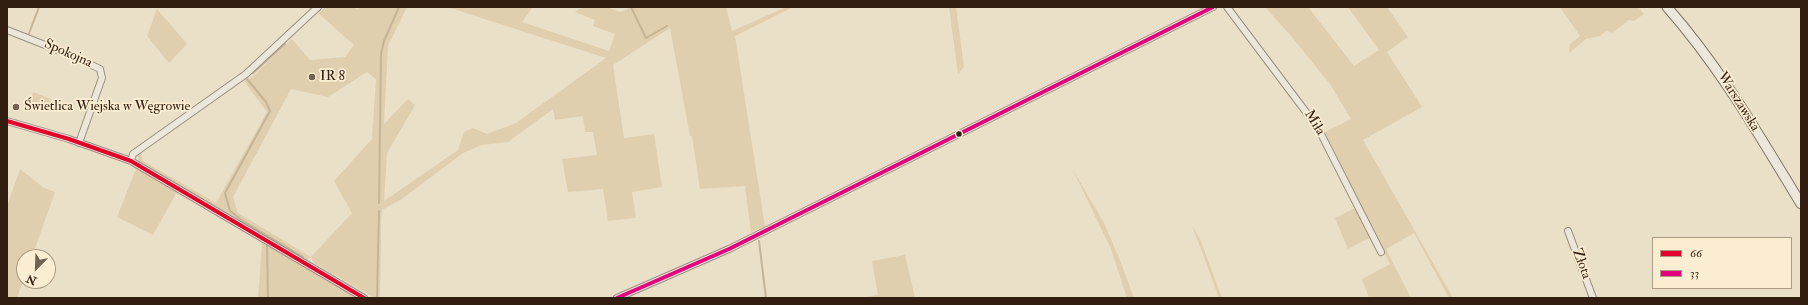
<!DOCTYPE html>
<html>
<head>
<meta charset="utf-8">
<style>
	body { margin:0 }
	#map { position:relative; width:1808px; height:305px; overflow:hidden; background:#eadfc7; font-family:"IM FELL Double Pica",serif }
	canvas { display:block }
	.frame { position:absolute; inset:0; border:8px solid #321e11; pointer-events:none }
	.legend { position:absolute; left:1652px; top:237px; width:140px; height:52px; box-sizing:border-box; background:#fbedd1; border:1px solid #ab9a84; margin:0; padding:5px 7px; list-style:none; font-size:12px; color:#321e11 }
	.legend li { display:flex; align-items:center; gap:8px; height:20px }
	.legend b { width:20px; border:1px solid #ab9a84 }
	.north { position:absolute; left:16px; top:249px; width:40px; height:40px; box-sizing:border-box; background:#fbedd1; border:1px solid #ab9a84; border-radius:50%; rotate:203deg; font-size:11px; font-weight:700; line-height:16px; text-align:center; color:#321e11 }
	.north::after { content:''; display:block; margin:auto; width:14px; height:18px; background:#726251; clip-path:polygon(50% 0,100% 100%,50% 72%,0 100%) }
</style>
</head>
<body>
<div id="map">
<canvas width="1808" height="305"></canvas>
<div class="frame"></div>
<ul class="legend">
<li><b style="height:5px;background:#e4002b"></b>66</li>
<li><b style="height:5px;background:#e5007d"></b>33</li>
</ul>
<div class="north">N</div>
</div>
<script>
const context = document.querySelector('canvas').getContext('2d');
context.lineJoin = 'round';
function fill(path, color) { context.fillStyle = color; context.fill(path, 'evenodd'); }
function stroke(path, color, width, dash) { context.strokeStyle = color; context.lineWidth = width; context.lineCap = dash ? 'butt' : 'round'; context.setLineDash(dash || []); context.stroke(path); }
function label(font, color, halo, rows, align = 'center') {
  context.font = font + ' "IM FELL Double Pica",serif'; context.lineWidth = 3.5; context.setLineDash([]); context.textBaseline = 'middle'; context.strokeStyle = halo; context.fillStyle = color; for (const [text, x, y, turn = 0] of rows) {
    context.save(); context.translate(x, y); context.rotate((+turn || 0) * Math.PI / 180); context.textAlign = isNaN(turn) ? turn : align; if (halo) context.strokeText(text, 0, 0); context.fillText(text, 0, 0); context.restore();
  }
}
fill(new Path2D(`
	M325,7h29l3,3 3,-3h47l-19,39 -4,78 24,-25 7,6 -28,48 -3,48 74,-51 6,-18 9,-4 14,6 29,-11 90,-65 -159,-51h86l-11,15 87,29 6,-17 -22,-8 2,-6 -20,-8c13,-9 31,-6 45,0l8,-3v-2h98l6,24 54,-24h7l-58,29 30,191 -14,5 -6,-46 -45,3 -8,-53h-2l-20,-108 -57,37 11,73 30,-4 8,53 -30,5 4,26 -28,3 -5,-32 -35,3 -6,-33 35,-4 -4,-23h-8l-2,-16 -28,4 -2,-11 -45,33 -26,3 -19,8 -61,46 -20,11 -1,10 -1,78h-5l-60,-34 -4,-7 -5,4 -167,-98 -2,-8 4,-3 2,9 73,42 51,-91 -23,-31 7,-3 41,-39 18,21 35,-3 9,-12 -36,-32zM367,72l9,7 -4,60 -38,42 18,32 -41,44 -73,-44 -5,-16 58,-108 37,8z
	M949,7h7l8,60 -6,7z
	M1265,7h43l46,59 25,-16 -31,-43h39l21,30 -21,15 35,55 -59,33 90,158h-4l-35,-65 -28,16 25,49h-42l-7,-19 28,-15 -15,-29 -27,14 -13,-31 26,-13 -36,-73 26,-13 -21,-35 -39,-48z
	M1560,7h78l6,7 -10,7 -5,-1 -17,13 -5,-3 -7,6 -14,3 -17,14 1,-9 10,-8z
	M157,9l30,35 -18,19 -22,-27z
	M33,92l18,7 -3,8 -6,-2 -1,1 -11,-5z
	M20,169l24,19 11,4 -23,65h-8v21l-7,20h-10v-92z
	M136,169l41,23 -24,43 -36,-18z
	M1073,170l31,53 17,40 13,35h-7l-16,-49z
	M1192,225l8,14 22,59h-3z
	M262,243l97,55h-101z
	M905,255l10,43h-54l17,-3 -6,-34z`), '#e0cfaf');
stroke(new Path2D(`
	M631,7l15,31 21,-12
	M28,36l11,-29
	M253,73l32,-29
	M247,79l19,23 4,9 -45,82 5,18 13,10 60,36
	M379,203l2,-149 3,-13 15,-34
	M759,241l7,57
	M267,246l1,52
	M377,297l2,-86`), '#c5b495', 2);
const street = new Path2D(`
	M1227,7l91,121 63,124
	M7,30l61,24 32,15 2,9 -23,65
	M7,121l62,18 62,22 233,137
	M131,161l2,-7 113,-80 72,-67
	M1568,231l25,67
	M617,298l112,-49 484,-242`);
const secondary = new Path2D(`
	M1667,7c53,60 92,128 134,197`);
stroke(street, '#999081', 8);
stroke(secondary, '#7f7669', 11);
stroke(street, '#ede7db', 6);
stroke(secondary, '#ede7db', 9);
stroke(new Path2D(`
	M7,121l62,18 62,22 233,137`), '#e4002b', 4);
stroke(new Path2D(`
	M617,298l112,-49 484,-242`), '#e5007d', 4);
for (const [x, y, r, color] of [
	[312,77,4,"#726251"],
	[16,107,4,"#726251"],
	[959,134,3.5,"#321e11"]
]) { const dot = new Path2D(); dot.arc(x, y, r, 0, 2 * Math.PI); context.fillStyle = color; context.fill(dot); stroke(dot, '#fbedd1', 1.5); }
label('14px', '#321e11', '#fbedd1', [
	["Spokojna",68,54,24],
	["Warszawska",1738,102,58],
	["Miła",1314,123,58],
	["Złota",1581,264,70]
]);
label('14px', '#321e11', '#fbedd1', [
	["IR 8",320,77],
	["Świetlica Wiejska w Węgrowie",24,107]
], 'left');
</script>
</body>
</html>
